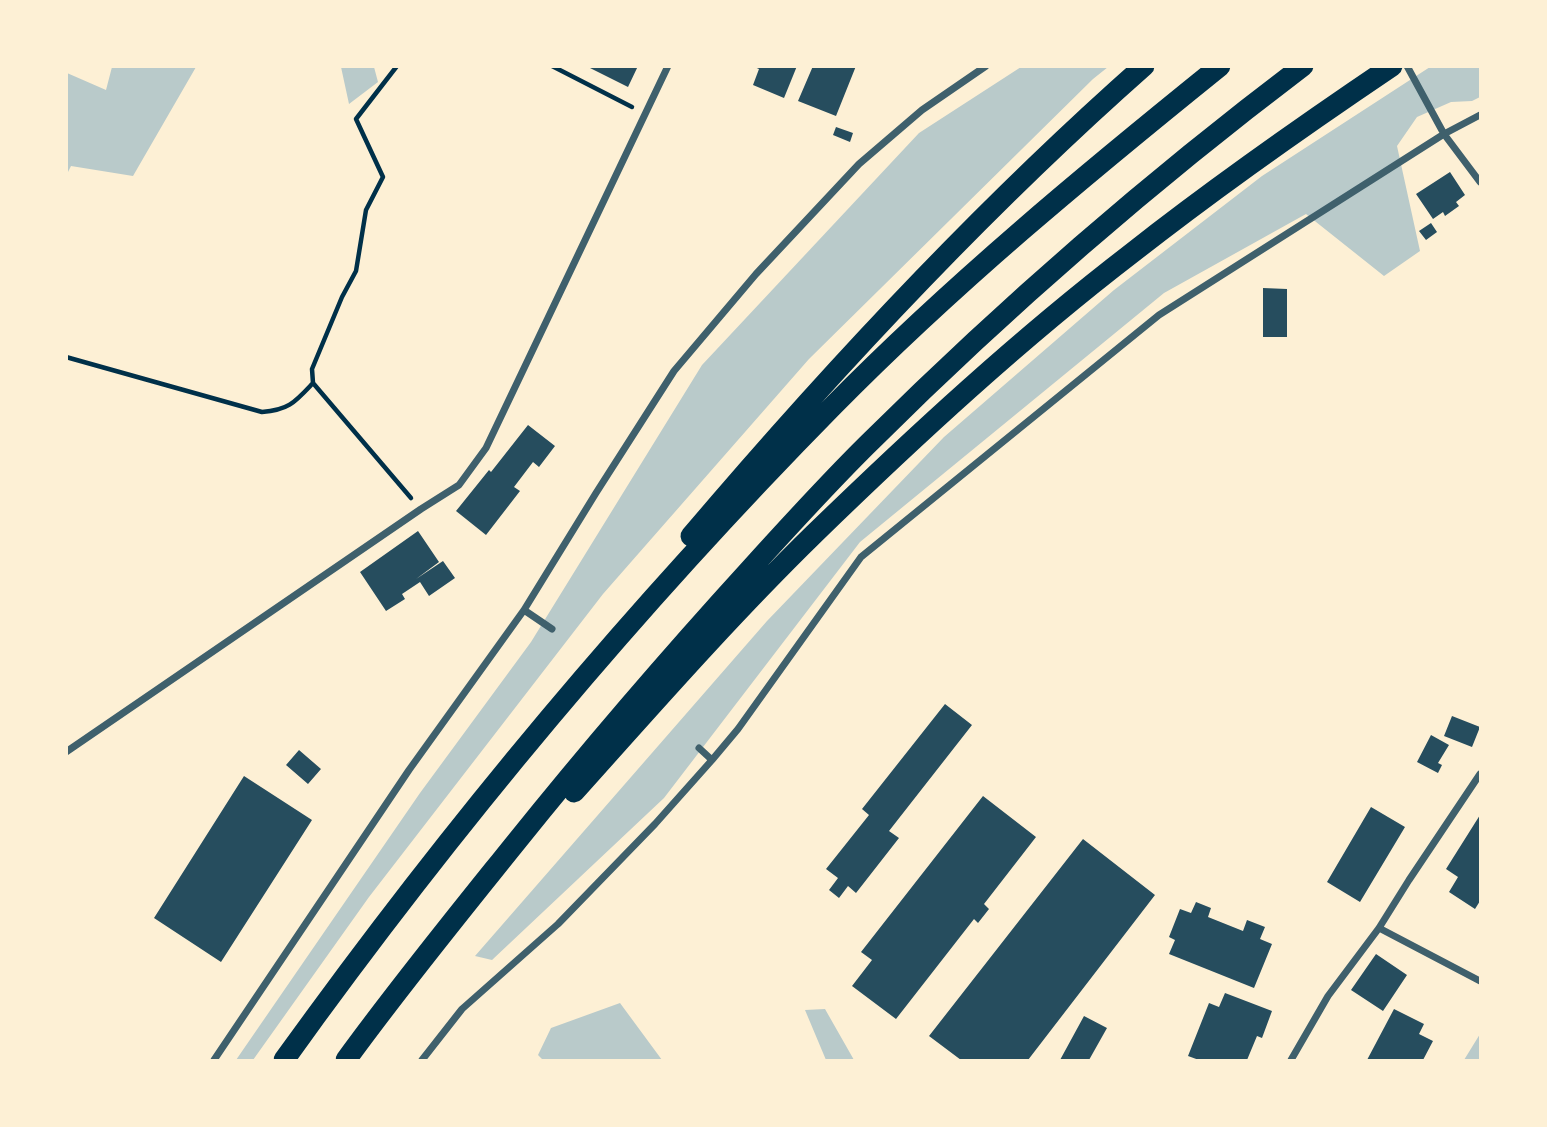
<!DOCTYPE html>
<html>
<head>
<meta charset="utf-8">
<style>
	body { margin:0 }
	#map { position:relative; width:1547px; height:1127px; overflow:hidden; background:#fdf0d5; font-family:"Nunito Sans",sans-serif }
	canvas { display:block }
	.frame { position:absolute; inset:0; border:68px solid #fdf0d5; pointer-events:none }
</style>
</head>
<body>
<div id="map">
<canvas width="1547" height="1127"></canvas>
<div class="frame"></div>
</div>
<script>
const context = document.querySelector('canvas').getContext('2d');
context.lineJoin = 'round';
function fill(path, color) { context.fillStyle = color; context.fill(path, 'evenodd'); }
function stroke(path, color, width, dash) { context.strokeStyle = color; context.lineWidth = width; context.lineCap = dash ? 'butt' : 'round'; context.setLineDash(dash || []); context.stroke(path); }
fill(new Path2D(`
	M112,67h84l-63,109 -62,-10 -4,8v-101l39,17z
	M341,67h33l4,15 -29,22z
	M1021,67h87l-15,12 -284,280 -206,235 -234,303 -116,163h-17l184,-267 111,-151 171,-277 217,-232z
	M1430,67h50v30l-8,4 -21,1 -34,15 -20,29 23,105 -36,25 -78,-62 -142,79 -304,249 -196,256 -172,162 -17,-4 292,-335 177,-184 170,-147 148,-114z
	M620,1003l42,57h-119l-5,-5 13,-27z
	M825,1009l29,51h-28l-21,-50z
	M1480,1034v26h-16z`), '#b9caca');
fill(new Path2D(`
	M586,66h52l-10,21z
	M752,66h45l-13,32 -31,-13 6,-16z
	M813,66h43l-20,50 -38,-15z
	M836,127l17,6 -3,9 -17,-7z
	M1450,172l15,23 -9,7 3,4 -14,10 -2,-4 -10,7 -17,-25z
	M1431,223l6,9 -11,8 -7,-9z
	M1263,288l24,1v48h-24z
	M528,425l27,21 -16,21 -6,-5 -19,25 6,4 -34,44 -30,-24 33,-41 2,2z
	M418,531l21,31 -23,17 27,-18 12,17 -26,18 -9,-14 -18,12 3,5 -19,12 -26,-39z
	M945,704l27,21 -83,106 10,7 -43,55 -8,-7 -9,12 -10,-8 9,-12 -12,-9 43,-54 -7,-6z
	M1452,716l28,11 -8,20 -28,-11z
	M1431,735l18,10 -11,18 4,2 -4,8 -21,-11z
	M299,750l22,19 -13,15 -22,-19z
	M244,776l68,44 -91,142 -67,-44z
	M983,796l53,41 -52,67 5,5 -11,14 -4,-4 -78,100 -44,-33 20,-26 -11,-8z
	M1371,807l34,20 -45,75 -33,-20z
	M1480,815v86l-5,8 -26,-17 9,-15 -12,-8z
	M1083,839l72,56 -127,165h-67l-32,-24z
	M1196,902l15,6 -3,9 35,14 4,-11 18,7 -5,12 12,5 -18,44 -85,-34 6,-14 -6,-3 11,-28 11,4z
	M1376,954l31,21 -24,36 -32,-21z
	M1225,993l47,18 -10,27 -5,-2 -10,24h-48l-11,-4 21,-53 10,4z
	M1394,1009l30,15 -5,10 14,7 -10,19h-56z
	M1084,1016l23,12 -18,32h-29z`), '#264d5e');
stroke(new Path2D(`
	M397,66l-41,53 27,58 -17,33 -10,61 -14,26 -30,72 1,14 98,115
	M552,66l80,41
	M66,357l196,55c27,-2 33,-10 51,-29`), '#003049', 4.5);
stroke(new Path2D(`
	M1407,66l37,68 36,48
	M524,610l28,19
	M699,748l13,12
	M66,752l355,-243 38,-24 27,-37 182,-382
	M1379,928l101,53
	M214,1060l195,-290 115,-160 72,-117 78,-122 82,-97 103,-110 63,-54 64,-44
	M422,1060l40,-51 96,-85 97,-100 57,-64 26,-31 123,-172 298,-242 285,-181 36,-19
	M1291,1060l37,-64 51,-68 30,-48 71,-106`), '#3f606c', 7);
stroke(new Path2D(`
	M691,536c141,-166 290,-326 453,-470
	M574,792c78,-87 156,-176 240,-258 101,-98 206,-195 318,-281 84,-66 171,-127 260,-187
	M284,1060c166,-231 348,-450 548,-653 121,-123 254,-233 388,-341
	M346,1060c53,-73 110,-143 167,-214 77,-96 157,-189 240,-280 39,-43 78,-86 119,-126 135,-134 279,-259 431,-374`), '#003049', 21);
</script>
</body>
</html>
